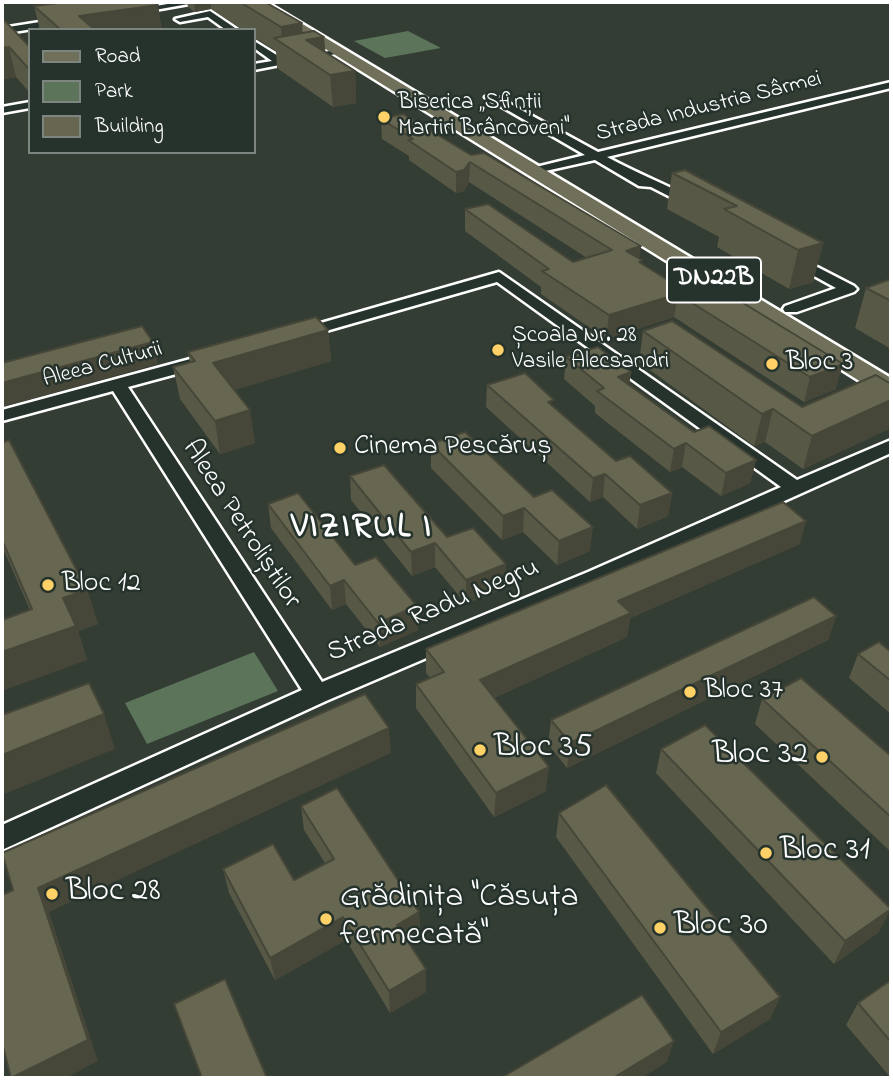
<!DOCTYPE html>
<html>
<head>
<meta charset="utf-8">
<style>
	body { margin:0 }
	#map { position:relative; width:893px; height:1080px; overflow:hidden; background:#333d34; font-family:"Indie Flower",sans-serif }
	canvas { display:block }
	.frame { position:absolute; inset:0; border:4px solid #fff; pointer-events:none }
	.legend { position:absolute; left:28px; top:28px; width:228px; height:126px; box-sizing:border-box; background:#26332d; border:2px solid #7d8581; margin:0; padding:9px 12px; list-style:none; font-size:21px; color:#fff }
	.legend li { display:flex; align-items:center; gap:14px; height:35px }
	.legend b { width:35px; border:2px solid #7d8581 }
</style>
</head>
<body>
<div id="map">
<canvas width="893" height="1080"></canvas>
<div class="frame"></div>
<ul class="legend">
<li><b style="height:9px;background:#706f59"></b>Road</li>
<li><b style="height:19px;background:#5b745a"></b>Park</li>
<li><b style="height:19px;background:#666651"></b>Building</li>
</ul>
</div>
<script>
const context = document.querySelector('canvas').getContext('2d');
context.lineJoin = 'round';
function fill(path, color) { context.fillStyle = color; context.fill(path, 'evenodd'); }
function stroke(path, color, width, dash) { context.strokeStyle = color; context.lineWidth = width; context.lineCap = dash ? 'butt' : 'round'; context.setLineDash(dash || []); context.stroke(path); }
function label(font, color, halo, rows, align = 'center') {
  context.font = font + ' "Indie Flower",sans-serif'; context.lineWidth = 5; context.setLineDash([]); context.textBaseline = 'middle'; context.strokeStyle = halo; context.fillStyle = color; for (const [text, x, y, turn = 0] of rows) {
    context.save(); context.translate(x, y); context.rotate((+turn || 0) * Math.PI / 180); context.textAlign = isNaN(turn) ? turn : align; if (halo) context.strokeText(text, 0, 0); context.fillText(text, 0, 0); context.restore();
  }
}
fill(new Path2D(`
	M408,31l33,17 -56,10 -31,-17z
	M254,652l24,39 -131,53 -22,-41z`), '#5b745a');
const street = new Path2D(`
	M179,2h21l-68,12 -5,-3z
	M210,11l28,19h-12l-18,-13 -28,5 -5,-3z
	M65,18l3,1v4l-66,11v-6z
	M254,41l29,18 58,-10 5,3 -92,18v-6l18,-3 -18,-13z
	M891,82v6l-284,69c31,17 61,28 92,45l2,3 -7,4 -43,-22 -12,-1 -44,-26 -63,14v-6l53,-13 -100,-58 9,-2 104,57z
	M30,102v6l-28,5v-6z
	M790,253l64,33 3,3 -3,3 -57,20h-12l-2,-3 2,-3 51,-18 -51,-28 -2,-3z
	M499,272l298,208 94,-40v13l-287,129 -278,119 -324,149v-25l300,-135 -189,-299 -111,30v-11l192,-52h12l2,4 -2,4 -78,21 194,295 266,-110 193,-85 -284,-205 -192,55 -6,2 -8,-5 2,-3z`);
const primary = new Path2D(`
	M250,2h16l625,376v19l-9,-2z`);
stroke(street, '#fff', 5);
stroke(primary, '#fff', 5);
fill(street, '#26332d');
fill(primary, '#706f59');
fill(new Path2D(`
	M187,2h78l60,50 30,19 1,32 -23,4 -56,-39 -1,-17 -22,-14v-7h-11l-32,-21 -16,3 -7,-5z
	M34,6l128,23 -122,1z
	M2,18l28,29v46l-14,-16 -12,2 -2,-3z
	M403,114l236,144 3,6 194,125 -32,13 -130,-85 -68,22 -65,-45v-7l-76,-56v-22l108,53 14,-4 -118,-76 -5,9 -8,2 -47,-33v-4l-27,-17 -1,-20z
	M672,173l151,70 -10,39 -24,7 -72,-42 2,-10 -52,-28z
	M891,279v70l-36,-21 11,-40z
	M328,330l3,31 -97,29 21,53 -35,11 -40,-55 -7,-32 17,-5 -2,-10z
	M643,331l159,76 89,-23v44l-88,41 -38,-27 -11,4 -115,-84z
	M566,357l65,15 -2,13 65,47 62,28 -6,23 -29,13 -39,-29 -12,5 -75,-59v-7l-31,-27z
	M487,385l66,21 63,55 56,32 -4,23 -31,13 -34,-32 -13,5 -104,-95z
	M2,443l85,147 11,34 -20,7 9,29 -57,-50 -28,-64z
	M431,444l159,107 -33,14 -34,-33 -21,8 -71,-72z
	M350,476l97,61 58,51 -39,16 -31,-37 -23,9 -61,-76z
	M268,504l87,61 63,65 -38,17 -34,-43 -14,6 -61,-82z
	M800,544l-170,74 -3,19 -133,61 52,93 -52,26 -78,-109v-24l14,-6 -4,-5v-24z
	M836,616l-8,24 -261,128 -19,-24 3,-24z
	M891,652v62l-42,-36 9,-24z
	M762,699l129,57v96l-136,-128z
	M661,749l218,183 -45,32 -178,-191z
	M301,806l118,106 1,23 -12,7 18,27v23l-36,21 -44,-73 -71,40 -46,-87 -6,-24 71,11 31,-17 -21,-33z
	M559,813l221,184 -10,22 -57,35 -157,-217z
	M891,980v98l-45,-53 12,-22z`), '#585846');
fill(new Path2D(`
	M194,2h17v7l-16,3z
	M158,5l4,24 -80,1 -3,-14z
	M302,23l2,30 -22,-10 -1,-16z
	M324,37l3,30 -21,-27z
	M9,47l7,30 -12,2 -2,-10v-21z
	M355,71l1,32 -23,4 -3,-32z
	M470,162l-1,20 -5,9 -8,2v-21z
	M823,243l-10,39 -24,7 9,-39z
	M641,246l-3,23 -12,-18z
	M678,294l-4,23 -68,22 3,-24z
	M328,330l3,31 -113,34 -5,-32z
	M153,342l5,22 -156,43v-24z
	M843,364l-7,25 -32,13 6,-25z
	M631,372l-3,23 -10,-18z
	M891,400v28l-88,41 9,-33z
	M773,409l-8,33 -11,4 8,-32z
	M250,410l5,33 -35,11 -5,-33z
	M686,443l-4,24 -12,5 4,-23z
	M756,460l-6,23 -29,13 5,-23z
	M605,474l-2,23 -13,5 3,-24z
	M672,493l-4,23 -31,13 3,-24z
	M524,508l-1,24 -21,8 1,-24z
	M806,521l-6,23 -170,74 -3,19 -148,68 1,-25 138,-79z
	M593,527l-3,24 -33,14 2,-24z
	M435,543v24l-23,9 -1,-24z
	M506,564l-1,24 -39,16v-24z
	M344,580l2,24 -14,6 -2,-24z
	M87,590l11,34 -20,7 9,29 -85,31v-39l61,-54z
	M417,606l1,24 -38,17 -2,-24z
	M836,616l-8,24 -261,128 3,-25z
	M104,714l11,35 -113,46v-40z
	M389,728l2,25 -342,159 49,149 -32,17h-53l25,-190z
	M549,767l-3,24 -52,26 2,-24z
	M891,909l-12,23 -45,32 11,-23z
	M419,912l1,23 -21,13 -2,-23z
	M343,917l3,23 -71,40 -5,-22z
	M426,969v23l-36,21 -1,-22z
	M780,997l-10,22 -57,35 8,-22z
	M674,1041l-7,21 -25,16h-29z`), '#474739');
const building = new Path2D(`
	M66,2h88l4,3 -79,11 16,14h-34l-27,-24z
	M240,2h25l37,21 -21,4z
	M2,18l28,29v21h-2l-19,-21 -7,1z
	M314,31l10,6 -18,3 49,31 -25,4 -56,-37z
	M403,114l68,41 13,-2 157,93 -15,5 16,9 -3,2 43,27 25,-8 136,83 -33,13 -132,-83 -69,21 -67,-44 7,-2 -84,-60 23,-5 85,58 39,-12 -142,-88 -6,8 -8,2 -48,-32 5,-1 -32,-20z
	M685,170l138,73 -25,7 -74,-41 13,-3 -65,-33z
	M891,279v22l-25,-13z
	M316,317l12,13 -115,33 37,47 -35,11 -42,-54 22,-6 -7,-9z
	M672,321l130,86 74,-32 15,9v16l-79,36 -39,-27 -11,5 -119,-83z
	M142,326l11,16 -151,41v-20z
	M598,347l33,25 -13,5 76,55 15,-6 47,34 -30,13 -40,-30 -12,6 -77,-58 7,-3 -38,-31z
	M525,373l29,27 -6,2 68,59 14,-5 42,37 -32,12 -35,-31 -12,4 -106,-93z
	M465,432l69,65 18,-7 41,37 -34,14 -35,-33 -21,8 -72,-72z
	M9,440l78,150 -24,8 13,28 -74,26v-32l30,-11 -30,-69v-97z
	M384,465l63,72 26,-9 33,36 -40,16 -31,-37 -24,9 -61,-76z
	M298,493l57,72 21,-8 41,49 -39,17 -34,-43 -14,6 -62,-82z
	M783,502l23,19 -188,80 13,12 -151,67 69,87 -53,26 -80,-109 28,-12 -18,-23z
	M814,597l22,19 -266,127 -19,-23z
	M879,642l12,10v29l-33,-27z
	M801,678l90,78v61l-129,-118z
	M89,683l15,31 -102,41v-40z
	M365,694l24,34 -351,160 50,152 -77,38 -9,-36v-147l11,-5 -11,-37z
	M705,725l186,184 -46,32 -184,-192z
	M606,785l174,212 -59,35 -162,-219z
	M337,788l82,124 -22,13 29,44 -37,22 -46,-74 -73,41 -47,-89 50,-25 21,36 40,-21 -33,-53z
	M225,979l42,99h-65l-28,-74z
	M891,980v62l-33,-39z
	M642,995l32,46 -61,37h-112z`);
fill(building, '#666651');
stroke(building, '#474739', 2);
for (const [x, y, r, color] of [
	[384,117,7,"#ffd166"],
	[498,350,7,"#ffd166"],
	[772,364,7,"#ffd166"],
	[340,448,7,"#ffd166"],
	[48,585,7,"#ffd166"],
	[690,692,7,"#ffd166"],
	[480,750,7,"#ffd166"],
	[822,757,7,"#ffd166"],
	[766,853,7,"#ffd166"],
	[52,894,7,"#ffd166"],
	[326,919,7,"#ffd166"],
	[660,928,7,"#ffd166"]
]) { const dot = new Path2D(); dot.arc(x, y, r, 0, 2 * Math.PI); context.fillStyle = color; context.fill(dot); stroke(dot, '#26332d', 2.5); }
label('23px', '#fff', '#26332d', [
	["Biserica „Sfinții",398,104],
	["Martiri Brâncoveni\"",398,130],
	["Școala Nr. 28",512,337],
	["Vasile Alecsandri",512,363]
], 'left');
label('23px', '#fff', '#26332d', [
	["Strada Industria Sârmei",709,108,-14],
	["Aleea Culturii",103,366,-15]
]);
for (const [x, y, w] of [
	[714,280,94]
]) { const box = new Path2D(); box.roundRect(x - w / 2, y - 22.5, w, 45, 5); context.fillStyle = '#26332d'; context.fill(box); stroke(box, '#fff', 2); }
label('bold 26px', '#fff', null, [
	["DN22B",714,280]
]);
label('28px', '#fff', '#26332d', [
	["Bloc 3",786,364],
	["Cinema Pescăruș",354,448],
	["Bloc 12",62,585],
	["Bloc 37",704,692]
], 'left');
label('28px', '#fff', '#26332d', [
	["Aleea Petroliștilor",240,525,57],
	["Strada Radu Negru",434,612,-23]
]);
label('33px', '#fff', '#26332d', [
	["Bloc 35",494,750],
	["Bloc 32",808,757,"right"],
	["Bloc 31",780,853],
	["Bloc 28",66,894],
	["Grădinița \"Căsuța",340,900],
	["fermecată\"",340,938],
	["Bloc 30",674,928]
], 'left');
context.letterSpacing = '2px';
label('bold 35px', '#fff', '#26332d', [
	["VIZIRUL I",362,530]
]);
context.letterSpacing = '0px';
</script>
</body>
</html>
